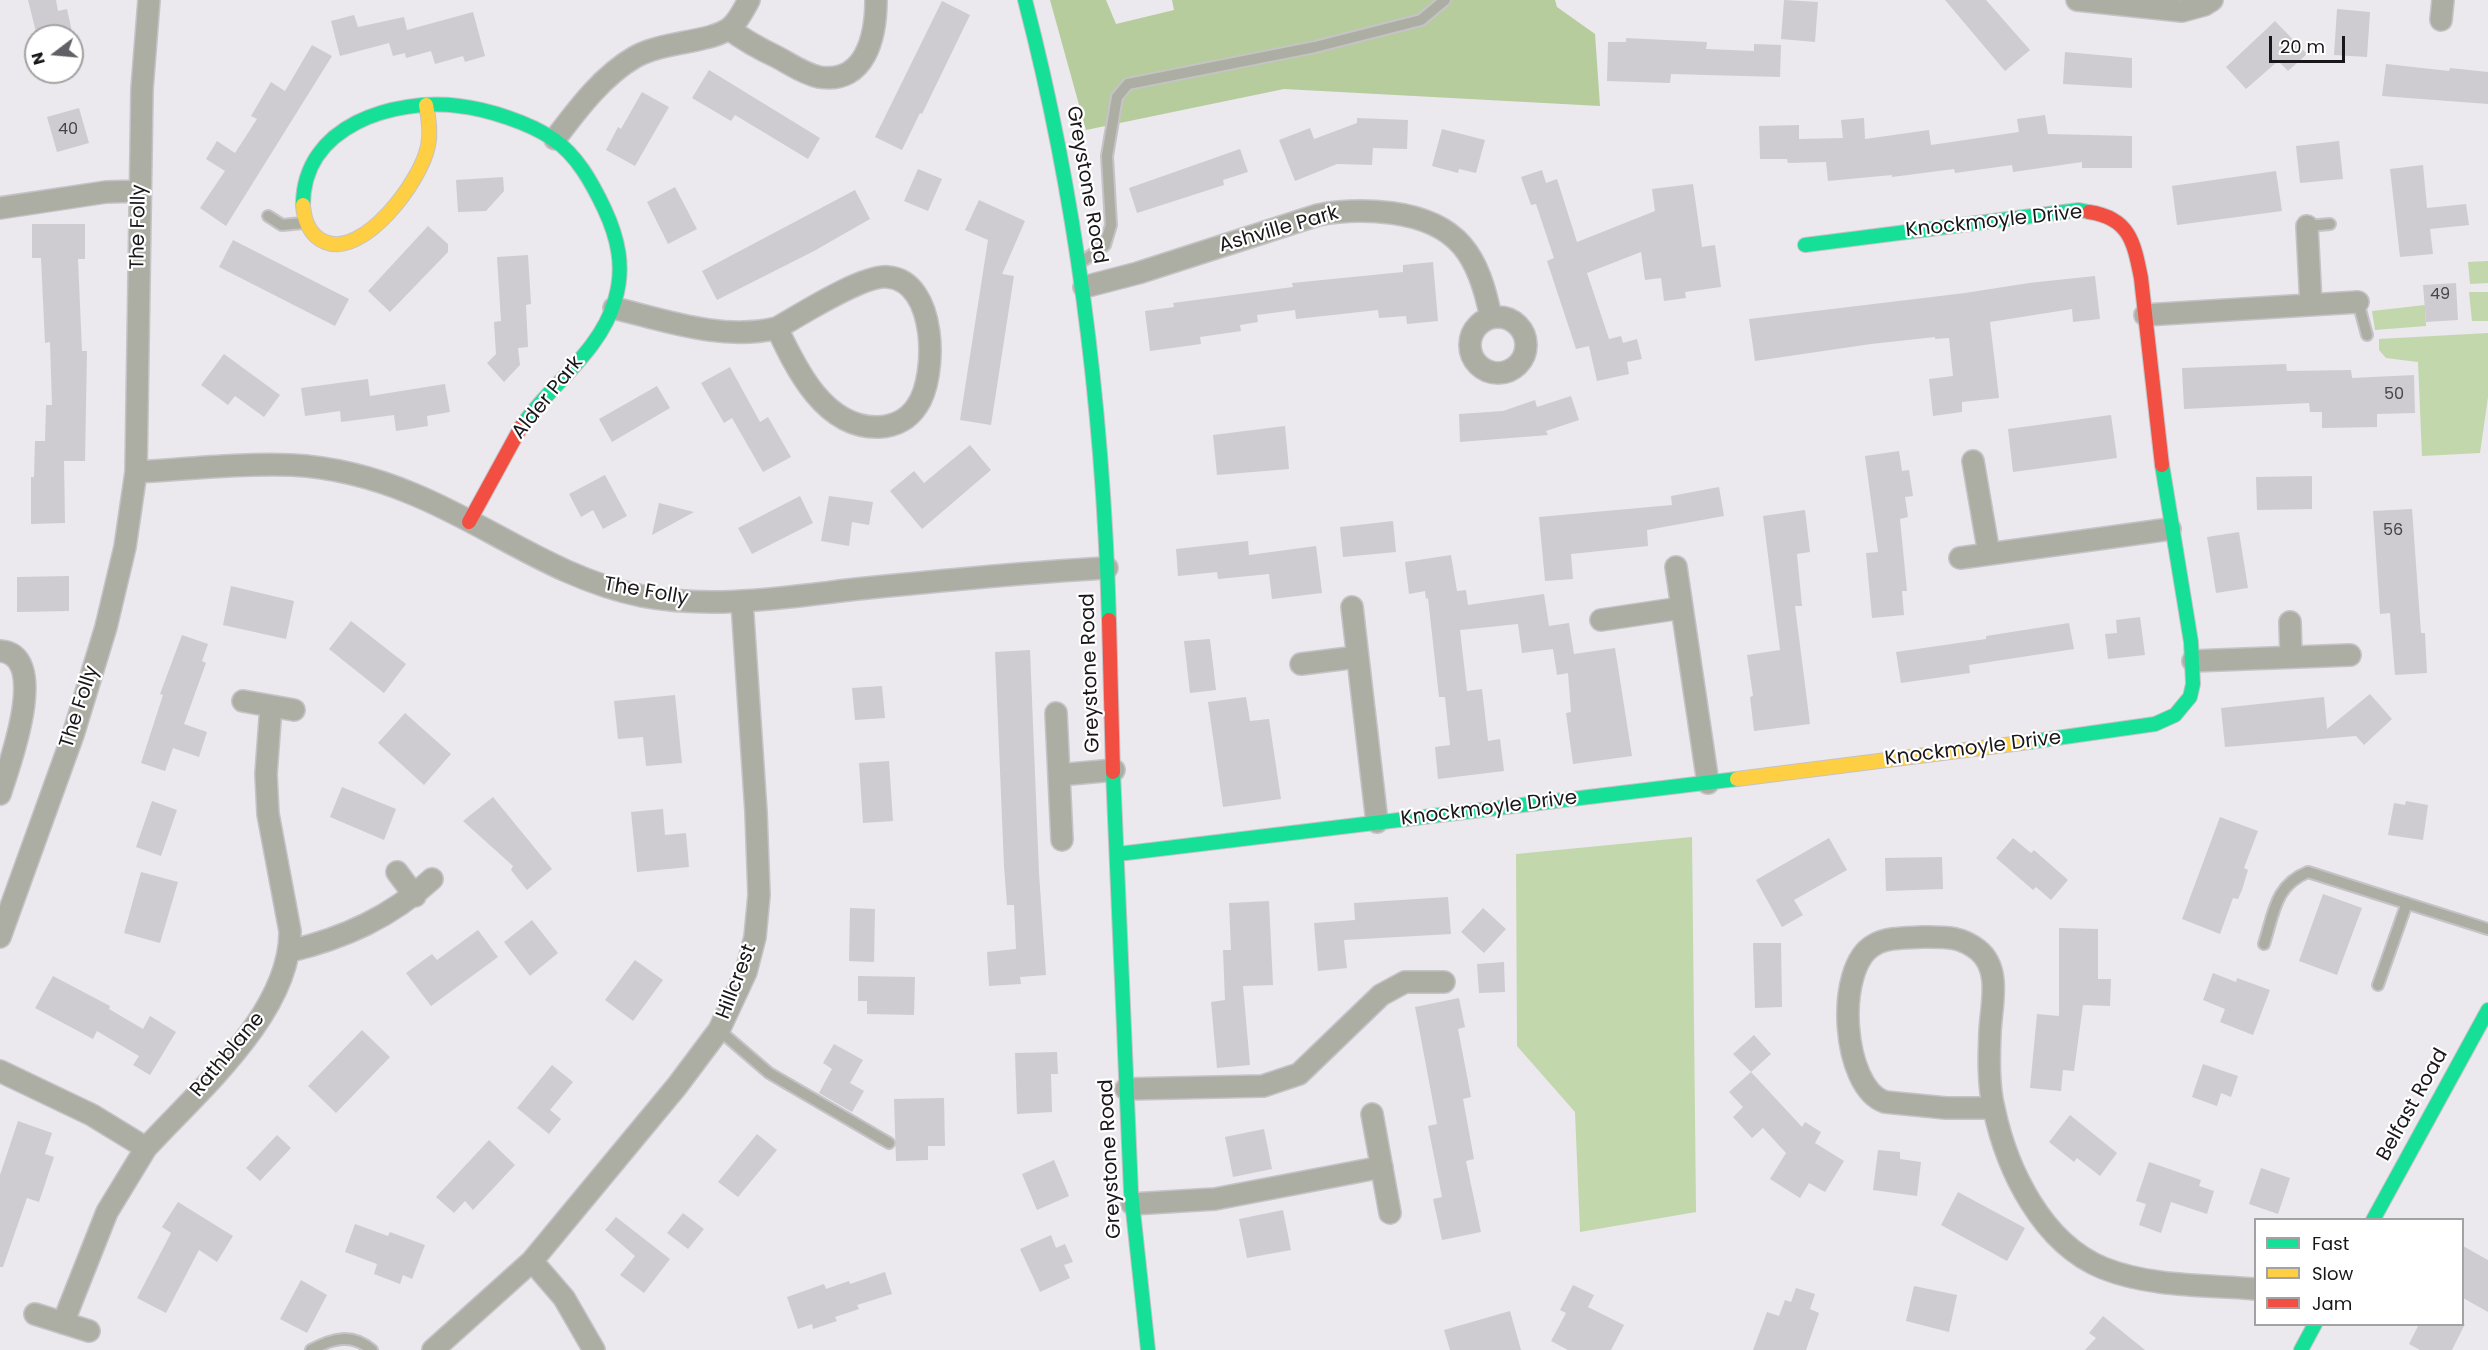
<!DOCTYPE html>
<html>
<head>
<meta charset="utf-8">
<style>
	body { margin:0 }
	#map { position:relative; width:2488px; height:1350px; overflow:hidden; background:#ebe8ee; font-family:Poppins,sans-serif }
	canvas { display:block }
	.legend { position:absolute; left:2254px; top:1218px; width:210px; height:108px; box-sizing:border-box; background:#fff; border:2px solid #a3a2a3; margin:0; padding:8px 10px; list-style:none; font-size:18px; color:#19171a }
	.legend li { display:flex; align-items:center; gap:12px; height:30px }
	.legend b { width:30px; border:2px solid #a3a2a3 }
	.north { position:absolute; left:24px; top:24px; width:60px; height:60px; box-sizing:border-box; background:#fff; border:2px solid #a3a2a3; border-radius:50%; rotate:254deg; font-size:16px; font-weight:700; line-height:24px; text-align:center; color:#19171a }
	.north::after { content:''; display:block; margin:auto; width:21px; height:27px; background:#626064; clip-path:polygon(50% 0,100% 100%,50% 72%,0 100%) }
	.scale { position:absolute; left:2269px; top:36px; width:76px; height:27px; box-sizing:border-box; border:3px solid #19171a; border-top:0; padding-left:8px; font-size:18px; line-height:21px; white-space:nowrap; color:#19171a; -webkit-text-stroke:4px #fff; paint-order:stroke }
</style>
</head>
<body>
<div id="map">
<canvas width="2488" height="1350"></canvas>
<ul class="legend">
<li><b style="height:8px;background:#16e098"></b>Fast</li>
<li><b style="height:8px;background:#ffcf43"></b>Slow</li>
<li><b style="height:8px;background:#f24e42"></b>Jam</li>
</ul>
<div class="north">N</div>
<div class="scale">20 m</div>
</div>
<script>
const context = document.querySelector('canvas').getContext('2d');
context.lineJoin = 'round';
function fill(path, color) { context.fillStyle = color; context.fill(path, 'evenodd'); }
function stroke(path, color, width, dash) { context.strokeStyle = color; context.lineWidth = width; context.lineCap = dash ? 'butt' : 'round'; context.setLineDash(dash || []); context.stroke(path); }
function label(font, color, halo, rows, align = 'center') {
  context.font = font + ' Poppins,sans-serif'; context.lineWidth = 4.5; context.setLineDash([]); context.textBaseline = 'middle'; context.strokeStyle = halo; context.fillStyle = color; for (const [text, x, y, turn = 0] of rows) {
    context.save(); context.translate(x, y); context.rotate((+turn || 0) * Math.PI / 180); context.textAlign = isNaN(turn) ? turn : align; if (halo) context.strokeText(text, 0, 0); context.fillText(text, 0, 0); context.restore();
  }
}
fill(new Path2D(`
	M2488,261v22l-18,1 -2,-22z
	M2469,292h19v29h-16z
	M2425,305l1,21 -51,4 -3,-19z
	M2488,333v64l-8,56 -58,3 -4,-94 -32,-4 -7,-8v-11z
	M1692,837l4,375 -116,20 -5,-120 -58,-66 -1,-192z`), '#c2d7ac');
fill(new Path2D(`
	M1050,0h56l10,24 58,-14 -2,-10h383l2,7 38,27 5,72 -316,-17 -198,41z`), '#b6cc9d');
fill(new Path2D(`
	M28,0h28l2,11 9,-2 5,23 -17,4h-18z
	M1784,0l34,2 -3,40 -34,-3z
	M1945,0h41l44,50 -25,21z
	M942,1l28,14 -48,99 -2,-1 -18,37 -27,-13z
	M2337,9l33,3 -3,45 -33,-2z
	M473,12l12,44 -20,6 -2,-6 -28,8 -4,-13 -25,7 -1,-5 -12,3 -4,-13 -49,13 -9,-35 23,-6 4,12 46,-10 3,13z
	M2275,21l32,33 -19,17 -10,-10 -32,28 -20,-22z
	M1626,38l81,4 -1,7 48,2v-7l27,1 -1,32 -109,-3 -1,9 -63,-2 1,-39h18z
	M312,45l20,11 -106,170 -26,-18 25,-37 -19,-12 11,-18 18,12 22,-34 -6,-3 20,-34 14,9z
	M2065,52l67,6v30l-69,-4z
	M2386,64l63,7 1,-3 38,4v32l-106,-8z
	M709,70l111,68 -12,21 -73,-44 -4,6 -39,-23z
	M642,92l27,15 -34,59 -29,-16 12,-23 3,2z
	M79,108l10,35 -32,9 -10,-35z
	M2045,115l3,19 84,2v32h-50v-6l-69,10 -1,-7 -57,8 -1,-4 -62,8v-2l-64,6 -2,-19 -38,1 -1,-4h-27l-1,-33 40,-1v14l44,-1 -2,-18 23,-2 1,21 64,-9 2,15 88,-13 -2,-13z
	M1357,118l51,2 -1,29 -34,-1 -1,17 -35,-1 -42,17 -16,-41 31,-12 4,11 43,-16z
	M1442,129l43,11 -9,33 -17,-4 -1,4 -26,-7z
	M2339,141l4,38 -43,4 -4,-37z
	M1240,149l8,23 -25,8 1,5 -87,28 -8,-25z
	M2423,165l4,43 39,-4 3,21 -39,4 3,25 -33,3 -10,-88z
	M918,169l24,10 -14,32 -24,-10z
	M1542,170l4,13 11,-4 20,63 78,-31 -3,-22 41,-5 9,63 13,-2 6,42 -36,5 1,6 -22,3 -3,-23 -16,2 -4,-28 -54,21 22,66 12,-3 2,7 14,-4 5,20 -15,3 2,12 -32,7 -8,-35 -13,3 -29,-88 7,-3 -18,-54 -5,1 -10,-28z
	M2276,171l6,40 -105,14 -5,-39z
	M503,177l1,14 -18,20 -28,1 -2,-32z
	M675,187l22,42 -29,15 -21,-42z
	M855,190l15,29 -56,32 -97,49 -15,-29z
	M979,200l46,21 -23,53 12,2 -23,149 -31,-5 28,-180 -23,-10z
	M32,224h53v35h-7l4,92h5l-2,110h-21l1,62 -34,1v-47h3l1,-36h10l1,-36h6l-2,-63 -5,1 -4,-85h-9z
	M428,226l20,18v8l-58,60 -22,-21z
	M233,240l116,59 -14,27 -116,-59z
	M528,255l3,49 -5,1 2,42 -10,1 2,17 -16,17 -17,-19 9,-9 -2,-32 7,-1 -4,-64z
	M1433,262l5,59 -31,3 -1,-8 -27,2 -1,-8 -82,9 -1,-9 -38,5 1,7 -18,3 1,6 -41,6 1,7 -51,7 -5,-40 29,-4 -1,-4 120,-16 -1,-4 111,-11v-7z
	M2095,276l5,43 -27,3 -1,-13 -82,13 9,76 -37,4v10l-29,4 -4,-37 24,-3 -4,-38 -14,1v-2l-64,7 -116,17 -6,-42 216,-26 64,-10z
	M2456,283l2,37 -32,2 -3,-37z
	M224,354l56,41 -16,22 -29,-21 -7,9 -27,-20z
	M2286,364l1,7 64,-1 1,8 62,-3 1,38 -38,1v13l-55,1v-16h-12l-1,-9 -125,6 -2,-41z
	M730,367l30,55 8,-5 23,40 -28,15 -31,-54 -8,5 -23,-40z
	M368,379l2,17 75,-12 5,28 -23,4 1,10 -32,5 -2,-16 -53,7 -1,-11 -35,5 -4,-28z
	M657,386l13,22 -58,34 -13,-23z
	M1571,396l8,24 -33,11 2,4 -88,7 -1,-28 44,-3 32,-11 2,7z
	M2111,415l6,43 -104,14 -5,-43z
	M1285,426l4,43 -72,6 -4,-40z
	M970,445l21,25 -69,59 -32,-38 24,-20 10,12z
	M1899,451l3,20 7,-1 4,26 -8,1 3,20 -8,2 7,72h-5l2,24 -32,3 -6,-65 12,-1 -13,-96z
	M605,475l22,41 -24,13 -10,-19 -12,7 -12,-23z
	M2312,476v33l-55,1 -1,-33z
	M1719,487l5,29 -77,14 1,16 -77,8 2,25 -28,2 -6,-64 133,-12 -1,-9z
	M800,496l13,27 -61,31 -14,-26z
	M829,496l44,6 -4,23 -17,-3 -3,24 -28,-5z
	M659,503l35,9 -42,23z
	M2412,509l9,124h4l2,40 -32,2 -5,-62 -10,1 -7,-103z
	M1805,510l5,42 -13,2 5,52h-7l15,118 -56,7 -4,-34 3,-1 -6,-41 33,-5 -17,-134z
	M1393,521l3,31 -53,5 -3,-30z
	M2239,532l9,56 -32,5 -9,-56z
	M1248,541l1,14 67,-9 6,47 -50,6 -3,-25 -51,5 -1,-7 -39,4 -2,-27z
	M1451,555l6,36 9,-1 2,15 76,-11 5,32 20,-3 5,31 41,-6 17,108 -59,8 -7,-51 5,-1 -3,-39 -11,2 -4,-26 -31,4 -4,-29 -58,6 7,61 15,-2 6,52 12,-2 4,32 -66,8 -3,-32 15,-2 -5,-48h-6l-11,-99 -2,1 -1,-8 -16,3 -4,-32z
	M69,576v35l-52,1v-35z
	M231,586l63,15 -8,38 -63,-14z
	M2140,617l5,38 -37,4 -3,-25 12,-1 -1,-13z
	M351,621l55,43 -22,29 -55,-44z
	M2069,623l5,26 -105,16 1,8 -69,10 -5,-31 90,-13v-3z
	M182,635l26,9 -6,17 4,2 -22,61 23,8 -8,25 -26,-9 -8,23 -24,-8 22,-68 -3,-1z
	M1210,639l6,51 -26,3 -6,-52z
	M1030,650l9,223 7,102 -26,2 1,7 -32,2 -2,-34 29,-3 -2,-44h-7l-3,-39 -9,-214z
	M882,686l3,32 -30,2 -3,-32z
	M2370,694l22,25 -28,26 -8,-9 -131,11 -4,-39 103,-11 3,32z
	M675,695l7,68 -36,3 -3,-29 -25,2 -4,-38z
	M1246,697l4,24 19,-2 12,80 -58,8 -15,-105z
	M405,713l46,41 -27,31 -46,-42z
	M889,761l4,60 -30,2 -4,-60z
	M342,787l54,22 -12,31 -54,-23z
	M493,797l59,72 -25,21 -16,-20 2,-4 -50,-45z
	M152,801l25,9 -16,46 -25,-9z
	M2406,801l22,4 -5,35 -35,-5 6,-32 11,2z
	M663,809l2,26 21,-2 3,34 -52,5 -6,-60z
	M2220,817l38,14 -14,37 4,2 -6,20 -4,9 -5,-1 -13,36 -38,-15z
	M1829,838l18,32 -53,30 9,15 -21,12 -26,-47z
	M2013,838l18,15 3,-3 34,30 -17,20 -15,-13 -3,3 -37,-32z
	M1942,857l1,32 -57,2 -1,-33z
	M141,872l37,10 -18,61 -36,-10z
	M2323,894l39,14 -25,67 -38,-14z
	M1448,897l3,37 -107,6 3,28 -29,3 -4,-48 41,-3 -1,-17z
	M1269,901l4,84 -30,1 7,79 -33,3 -6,-66 14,-2 -2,-50h8l-2,-47z
	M850,908l25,1 -1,53 -25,-1z
	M1483,908l23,21 -22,24 -23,-21z
	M532,920l26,33 -28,23 -26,-34z
	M2059,928l39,1v50h13l-1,27 -27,-1 -9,66 -11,-1 -2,21 -31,-3 7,-74 22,2z
	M478,930l20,27 -67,49 -25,-33 26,-19 5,6z
	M1753,943h28l1,64 -27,1z
	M635,960l28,20 -30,41 -28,-21z
	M1504,962l1,30 -26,1 -2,-29z
	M2213,973l23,9 1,-4 33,12 -17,45 -33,-13 5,-13 -22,-9z
	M53,976l57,30 -1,3 34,20 7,-13 26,16 -26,43 -17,-10 6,-9 -42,-25 -4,8 -58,-31z
	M858,976l57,1 -1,38 -47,-1v-13h-9z
	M1459,998l6,29 -7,2 13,68 -8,2 11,60 -8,2 15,71 -39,8 -9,-41 9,-2 -14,-71 9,-2 -22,-117z
	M362,1030l28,27 -54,56 -28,-27z
	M1754,1035l17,19 -20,18 -18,-18z
	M834,1044l29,16 -13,23 14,8 -12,21 -33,-19 13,-24 -9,-6z
	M1057,1052l1,22h-7l1,38 -35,2 -2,-61z
	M2203,1064l35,12 -7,21 -10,-4 -4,13 -25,-9z
	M552,1065l21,17 -23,28 11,9 -12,15 -32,-26z
	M1751,1072l51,55 3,-5 16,10 -6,11 29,18 -19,31 -16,-9 -9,15 -30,-19 16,-26 -23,-25 -11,10 -19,-21 10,-10 -14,-15z
	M944,1098l1,48h-17v14l-32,1 -2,-62z
	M2070,1115l47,38 -17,23 -23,-18 -3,4 -25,-20z
	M18,1121l34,12 -7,21 9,3 -15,45 -12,-4 -24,69h-3v-92z
	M1264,1129l8,40 -39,8 -8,-40z
	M757,1134l20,16 -39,47 -20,-15z
	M277,1135l14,13 -31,33 -14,-13z
	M489,1140l26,25 -42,45 -8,-9 -11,12 -18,-16z
	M1878,1150l22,2v7l21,3 -4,34 -44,-6z
	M1054,1160l15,36 -32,14 -15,-36z
	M2149,1162l52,18 -2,6 15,5 -7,23 -36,-12 -10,31 -22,-8 7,-21 -10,-3z
	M2261,1168l29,10 -12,36 -29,-10z
	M1958,1192l67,36 -18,33 -66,-36z
	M178,1202l55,34 -16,26 -18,-12 -33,63 -29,-15 34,-65 -9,-6z
	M1283,1210l8,40 -44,8 -8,-39z
	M683,1213l21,16 -16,20 -21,-16z
	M616,1217l54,42 -26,34 -24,-18 15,-19 -30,-26z
	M355,1224l33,12 2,-4 35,13 -13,34 -9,-4 -3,9 -26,-10 3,-10 -32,-12z
	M1051,1235l5,13 9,-4 8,18 -9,3 6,13 -30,14 -20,-43z
	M2463,1246l25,14v52l-25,-14z
	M885,1272l7,22 -35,11 2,4 -24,8 2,4 -24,8 -1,-5 -14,5 -11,-32 37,-13 2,5 23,-8 1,3z
	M301,1280l26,15 -20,38 -27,-14z
	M1573,1285l21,10 -6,12 36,18 -13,25h-43l-17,-9 15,-28 -6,-3z
	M1914,1286l43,9 -8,37 -43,-11z
	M1796,1288l19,6 -5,15 9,4 -13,37h-53l14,-38 12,4 6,-16 6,2z
	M1510,1311l11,39h-71l-6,-20z
	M2103,1316l42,34h-60l11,-12 -7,-5z
	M2419,1324h46l-13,26h-32l-11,-6z`), '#ceccd1');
const lane = new Path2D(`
	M268,216l14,9 21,-2
	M2307,226l23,-2
	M1083,261l22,-16 6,-20 -4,-69 10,-59 11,-13 187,-37 106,-27 24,-20
	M2358,302l9,33
	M2264,944c10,-31 11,-59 44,-72l180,57
	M2378,985l29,-82
	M719,1030l50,43 120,70
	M311,1350c22,-12 41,-17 61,0`);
const street = new Path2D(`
	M2077,0l105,11 22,-6 8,-5
	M2441,20l2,-20
	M729,29c15,11 31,20 48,28 13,7 27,17 42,20 47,8 57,-42 57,-77
	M555,139c22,-29 47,-63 80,-82 27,-16 77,-14 96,-30 8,-7 13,-18 18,-27
	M0,208l106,-16 34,-1
	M2307,226l4,79
	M1084,287l54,-14 180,-58c26,-5 48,-5 74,-2 67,9 87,43 99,105
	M614,308c53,13 109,33 163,20 19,41 48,101 102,99 16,-1 29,-7 38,-21 21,-30 20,-125 -29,-129 -24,-3 -88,38 -111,51
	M2145,315l213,-13
	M1470 345a28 28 0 1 1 56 0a28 28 0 1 1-56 0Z
	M1973,461l16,93
	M136,472c51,-3 104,-9 155,-7 42,2 84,13 122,29 78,32 144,85 229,102 74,14 150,0 225,-8 80,-8 160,-16 240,-20
	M1960,558l210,-29
	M1676,567l32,216
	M1352,607l25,215
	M1601,620l80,-12
	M2290,622l1,34
	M0,651c51,3 9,115 0,143
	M2193,661l157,-6
	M1301,664l56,-7
	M243,701l51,9
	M1056,713l6,127
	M1059,775l55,-5
	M397,872l18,24
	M0,937l73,-202 33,-108 19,-80 11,-75 6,-383 7,-89
	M290,951c54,-13 101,-34 142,-72
	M0,1071l92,44 54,33c52,-57 145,-135 144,-217l-22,-117 -2,-40 5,-68
	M1126,1089l137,-3 36,-12 82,-79 24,-13h39
	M1993,1108h-47l-61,-6c-43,-14 -51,-135 -11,-157 13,-8 33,-7 48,-8 23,0 38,-1 56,13 24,19 13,56 12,82 -1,24 -2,53 4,77 13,61 48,134 109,159 47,19 103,17 153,21
	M1372,1114l18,99
	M1132,1204l83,-5 167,-32
	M532,1261l32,37 30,52
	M35,1314l54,17
	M63,1323l44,-111 39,-64
	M433,1350l99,-89 145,-175 42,-56 27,-58 9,-35 4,-42 -3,-83 -14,-210`);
const fast = new Path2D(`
	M1025,0c53,203 78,410 84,620
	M303,205c0,-80 91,-107 156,-99 28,3 71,17 94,33 24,16 39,44 51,69 14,30 21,59 11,92 -14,51 -65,85 -94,127
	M1805,245l274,-35 10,2
	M2029,742l126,-18 20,-9 15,-18 3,-13 -2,-42 -29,-177
	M1113,772l18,420 17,158
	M1118,854l619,-75
	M2373,1220l115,-210
	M2301,1350l14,-26`);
const slow = new Path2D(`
	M303,205c1,15 7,31 22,37 39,16 96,-61 103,-96 3,-13 1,-27 -2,-41
	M1737,779l292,-37`);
const jam = new Path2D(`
	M2089,212c41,6 45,31 52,66l21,187
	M469,522l52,-95
	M1109,620l4,152`);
stroke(lane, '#c5c3c7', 14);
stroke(street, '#c5c3c7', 24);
stroke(fast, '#c5c3c7', 16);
stroke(slow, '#c5c3c7', 16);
stroke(jam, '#c5c3c7', 16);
stroke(lane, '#adaea3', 10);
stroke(street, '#adaea3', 21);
stroke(fast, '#16e098', 14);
stroke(slow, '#ffcf43', 14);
stroke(jam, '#f24e42', 14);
label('16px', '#464448', null, [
	["40",68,130],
	["49",2440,295],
	["50",2394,395],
	["56",2393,531]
]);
label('20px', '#19171a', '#fff', [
	["Greystone Road",1086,185,80],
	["Knockmoyle Drive",1994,222,-6],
	["The Folly",139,227,-89],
	["Ashville Park",1279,230,-16],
	["Alder Park",548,398,-51],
	["The Folly",646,592,10],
	["Greystone Road",1091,673,-92],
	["The Folly",80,707,-72],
	["Knockmoyle Drive",1973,749,-7],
	["Knockmoyle Drive",1489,809,-7],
	["Hillcrest",737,982,-69],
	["Rathblane",228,1055,-50],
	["Belfast Road",2413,1105,-61],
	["Greystone Road",1111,1159,-93]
]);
</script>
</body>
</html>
